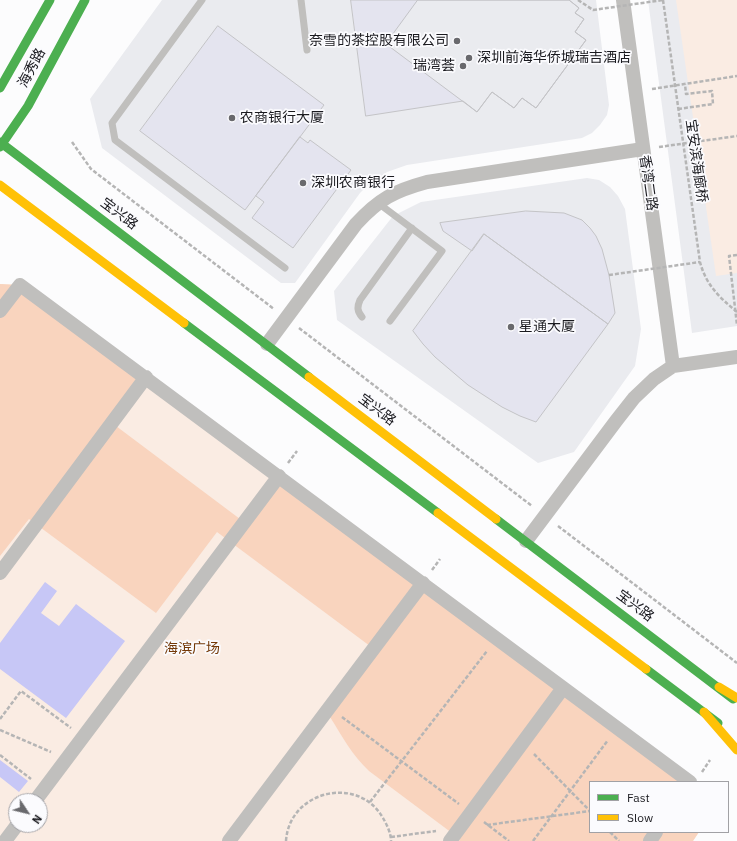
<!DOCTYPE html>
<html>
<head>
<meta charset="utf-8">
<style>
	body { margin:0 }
	#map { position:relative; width:737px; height:841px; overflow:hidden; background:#fcfcfd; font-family:"IBM Plex Sans",sans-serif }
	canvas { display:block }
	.legend { position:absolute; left:589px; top:781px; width:140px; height:52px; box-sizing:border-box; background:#fbfbfe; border:1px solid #a1a1a5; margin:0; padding:5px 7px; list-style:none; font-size:12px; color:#1a1a1f }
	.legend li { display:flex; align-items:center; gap:8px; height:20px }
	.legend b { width:20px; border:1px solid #a1a1a5 }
	.north { position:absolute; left:8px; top:793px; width:40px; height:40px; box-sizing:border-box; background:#fbfbfe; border:1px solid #a1a1a5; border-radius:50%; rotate:125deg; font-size:11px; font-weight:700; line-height:16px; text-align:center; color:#1a1a1f }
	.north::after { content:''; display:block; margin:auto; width:14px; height:18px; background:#69696d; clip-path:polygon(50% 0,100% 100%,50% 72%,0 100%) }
</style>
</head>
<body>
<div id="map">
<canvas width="737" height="841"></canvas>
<ul class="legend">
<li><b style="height:5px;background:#4caf50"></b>Fast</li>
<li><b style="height:5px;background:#ffc107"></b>Slow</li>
</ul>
<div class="north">N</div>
</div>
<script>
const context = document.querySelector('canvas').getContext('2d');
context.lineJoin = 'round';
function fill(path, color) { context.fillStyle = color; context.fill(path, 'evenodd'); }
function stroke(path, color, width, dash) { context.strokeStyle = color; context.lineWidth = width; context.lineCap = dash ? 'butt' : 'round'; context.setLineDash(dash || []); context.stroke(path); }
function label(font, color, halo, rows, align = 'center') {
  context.font = font + ' "IBM Plex Sans","Noto Sans SC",sans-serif'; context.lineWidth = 3.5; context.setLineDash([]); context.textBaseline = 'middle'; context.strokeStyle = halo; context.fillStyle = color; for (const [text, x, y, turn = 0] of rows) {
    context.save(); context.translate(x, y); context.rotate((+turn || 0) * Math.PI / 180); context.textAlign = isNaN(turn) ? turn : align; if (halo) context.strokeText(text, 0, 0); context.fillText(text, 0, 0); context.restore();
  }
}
fill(new Path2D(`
	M162,0h434l13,105 -2,10 -7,10 -8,8 -10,5 -175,27 -20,7 -19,13 -8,8 -65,90h-14l-179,-135 -12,-49z
	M648,0h89v326l-45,7z
	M587,178l12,2 11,7 8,9 7,13 16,120 -6,37 -61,86 -36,11 -201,-143 -3,-29 59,-75 28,-14z`), '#eaebef');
fill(new Path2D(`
	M676,0h61v273l-21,3z
	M0,284l20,1 670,497h-100v50h109l-6,9h-693zM16,801h24v24h-24z`), '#faece3');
fill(new Path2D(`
	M0,284l20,1 126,92 -34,46 132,99 35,-46 411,306h-100v50h109l-6,9h-234l1,-2 -91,-68c-17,-16 -27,-35 -39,-54l48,-65 -161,-120 -61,81 -127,-94 -29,37z`), '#f9d4be');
fill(new Path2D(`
	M45,582l12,9 -16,22 18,13 17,-22 49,37 -59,77 -66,-49v-26z
	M0,760l28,21 -9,11 -19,-15z`), '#c7c7f6');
const building = new Path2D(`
	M351,0h218l10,8 -4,5 9,6 -9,13 11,8 -50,68 -14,-10 -8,10 -22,-16 -15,20 -14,-11 -97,15z
	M418,0h151l10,8 -4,5 9,6 -9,13 11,8 -50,68 -14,-10 -8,10 -22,-16 -15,20 -91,-68z
	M218,26l106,79 -79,105 -105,-79z
	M300,137l8,6 2,-3 41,30 -58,78 -41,-30 12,-16 -8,-6z
	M526,211l38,2 18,7 8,8 6,8 6,13 7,26 6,38 -7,11 -124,-90 -12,17 -29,-20 -3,-8z
	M484,234l124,90 -72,98 -16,-6 -18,-9 -34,-22 -33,-28 -12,-13 -10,-13z`);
fill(building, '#e4e4ef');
stroke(building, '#c4c4c7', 1);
stroke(new Path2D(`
	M652,89l85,-13
	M678,109l35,-5 -1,-13 -26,3 -1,-10
	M72,142l19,27 183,140
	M659,147l78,-11
	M737,255l-8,1 8,69
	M299,328l233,178
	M288,463l9,-12
	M558,526l179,137
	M432,570l8,-11
	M342,717l117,87
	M0,719l21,-28 50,37
	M0,730l51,22
	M534,754l56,57
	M0,755l31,24
	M702,772l8,-12
	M370,802l117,-151
	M484,822l25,19
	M487,825l103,-14
	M610,832l9,9
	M391,837l45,-6
	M286,841c3,-50 72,-67 97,-23 4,7 8,15 8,23
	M533,841l75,-101`), '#b5b5b5', 2.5, [4, 2]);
stroke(new Path2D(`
	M202,0l-90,123 3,17 170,128
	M301,0l6,50
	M378,203l64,48 -52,70
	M362,317c-5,-6 -5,-10 -2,-17l52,-72`), '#c0bfbd', 7);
stroke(new Path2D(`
	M623,0l50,366
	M0,311l20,-26 670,497
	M267,344l89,-120c23,-25 38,-33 71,-42l216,-33
	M526,541l90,-120 18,-23 20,-19 19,-13 64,-9
	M0,573l146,-196
	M35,801l244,-325
	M5,841l12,-16
	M229,841l194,-258
	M450,841l113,-153
	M650,841l6,-9`), '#c0bfbd', 14);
stroke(new Path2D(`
	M0,88l50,-88
	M0,142l309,235
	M0,147l28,-41 57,-106
	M184,323l254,190
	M496,519l237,180
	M646,669l72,54`), '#4caf50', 9);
stroke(new Path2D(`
	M0,185l184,138
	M309,377l187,142
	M438,513l208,156
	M719,687l18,11
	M704,712l33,38`), '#ffc107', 9);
stroke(new Path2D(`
	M578,0l15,10 70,-10
	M663,0l37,262c6,23 19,35 37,50
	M609,275l91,-13`), '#b5b5b5', 2.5, [4, 2]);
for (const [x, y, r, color] of [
	[457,41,4,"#69696d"],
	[469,58,4,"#69696d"],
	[463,66,4,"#69696d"],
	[232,118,4,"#69696d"],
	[303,183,4,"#69696d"],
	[511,327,4,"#69696d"]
]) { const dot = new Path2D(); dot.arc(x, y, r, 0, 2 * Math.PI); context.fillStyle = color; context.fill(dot); stroke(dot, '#fbfbfe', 1.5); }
label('14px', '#1a1a1f', '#fbfbfe', [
	["奈雪的茶控股有限公司",449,41,"right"],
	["深圳前海华侨城瑞吉酒店",477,58],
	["瑞湾荟",455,66,"right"],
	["农商银行大厦",240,118],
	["深圳农商银行",311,183],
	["星通大厦",519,327]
], 'left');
label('14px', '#1a1a1f', '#fbfbfe', [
	["海秀路",32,68,-62],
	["宝安滨海廊桥",696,161,82],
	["香湾二路",648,183,82],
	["宝兴路",119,214,37],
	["宝兴路",377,410,37],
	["宝兴路",635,606,37]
]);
label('14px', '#743908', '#fbfbfe', [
	["海滨广场",192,649]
]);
</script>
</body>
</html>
